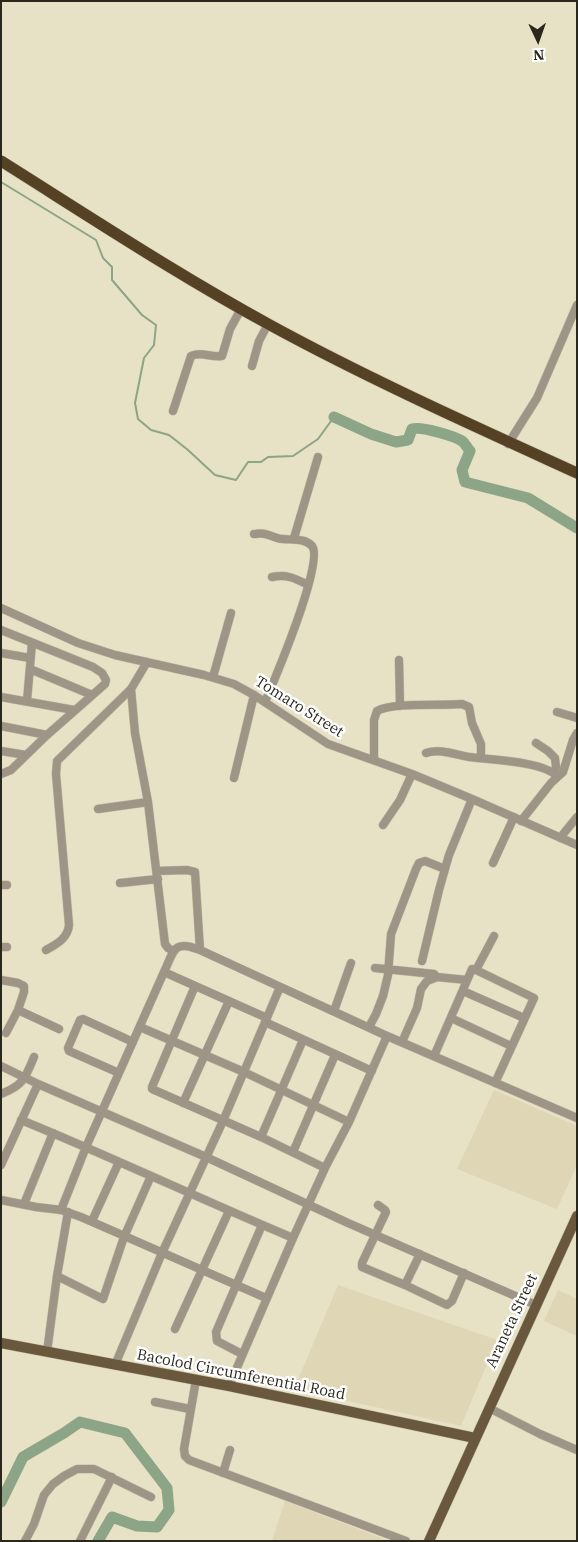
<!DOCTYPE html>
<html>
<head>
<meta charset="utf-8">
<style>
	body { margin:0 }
	#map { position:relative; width:578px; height:1542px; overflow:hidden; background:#e7e1c5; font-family:"IBM Plex Serif",serif }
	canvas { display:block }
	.frame { position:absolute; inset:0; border:2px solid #2a281d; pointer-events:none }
	.north { position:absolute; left:513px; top:15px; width:50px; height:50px; -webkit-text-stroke:4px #fff; paint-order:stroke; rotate:177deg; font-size:14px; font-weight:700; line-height:20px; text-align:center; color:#2a281d }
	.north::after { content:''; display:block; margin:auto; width:18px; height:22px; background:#2a281d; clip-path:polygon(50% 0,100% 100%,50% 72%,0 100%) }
</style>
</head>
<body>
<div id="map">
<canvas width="578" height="1542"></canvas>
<div class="frame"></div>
<div class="north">N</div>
</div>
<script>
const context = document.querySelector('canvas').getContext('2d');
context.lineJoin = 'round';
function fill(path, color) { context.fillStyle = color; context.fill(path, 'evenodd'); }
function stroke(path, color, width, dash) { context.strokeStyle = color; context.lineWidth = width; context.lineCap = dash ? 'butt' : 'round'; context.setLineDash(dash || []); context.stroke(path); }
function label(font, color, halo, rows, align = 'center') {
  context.font = font + ' "IBM Plex Serif",serif'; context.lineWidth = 5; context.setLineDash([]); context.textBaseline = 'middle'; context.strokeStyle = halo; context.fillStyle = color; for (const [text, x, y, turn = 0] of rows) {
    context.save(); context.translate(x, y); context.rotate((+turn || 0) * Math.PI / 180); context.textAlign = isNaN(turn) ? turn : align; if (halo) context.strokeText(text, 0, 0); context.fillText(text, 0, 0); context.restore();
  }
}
fill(new Path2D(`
	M494,1090l83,36v39l-20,44 -100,-40z
	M338,1285l159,55 -36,86 -167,-37z
	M558,1290l19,9v37l-33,-15z
	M285,1501l104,40h-117z`), '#ded6b4');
stroke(new Path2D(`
	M1,182l95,58 7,18 9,9v13l30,35 14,10 -2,20 -10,13 -9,45 3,16 13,11 18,5 19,15 27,25 21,5 12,-18h13l7,-5 25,-1 25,-17 16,-22`), '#8ca587', 2);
stroke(new Path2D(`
	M334,417l37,17 25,8 12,-2 4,-11c9,-3 42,7 50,12 3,2 5,7 8,10l-8,19 3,12 63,16 49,30
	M1,1502l22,-45 41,-24 16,-11 45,11 42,55 2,22 -12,17 -20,-1 -25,-9 -14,24`), '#8ca587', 11);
const minor = new Path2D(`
	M252,366l7,-25 9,-17
	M173,411l18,-55c11,-5 20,2 31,0l8,-27 11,-20
	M508,444l29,-46 40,-93
	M254,534c3,0 7,-1 11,0 6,1 12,5 18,5 9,1 22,-1 29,7 13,15 -38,135 -47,156
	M294,538l24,-81
	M272,577c14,-3 23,1 36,8
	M1,608l77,35 37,12 89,20 30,9 20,11 74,49 84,30 60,25 105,46
	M1,630l92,37 9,6 4,7 -1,4 -58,51 -36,35 -10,4
	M1,653l29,5
	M399,660l1,46
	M30,669l62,26
	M213,677l18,-64
	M131,689l4,44 13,69 17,142 3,4 5,3
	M1,697l73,13
	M27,701l5,-58
	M557,712l20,6
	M1,726l46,9
	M536,743l12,8 7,7 1,9 -2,6
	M1,751l25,4
	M426,753c14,-5 30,2 43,4 22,3 73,4 88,19
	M374,760v-40l3,-9c16,-9 64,-5 85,-7l7,3 3,16 9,21v14
	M234,778l20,-83
	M98,809l50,-7
	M521,821l30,-38 12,-11 10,-32 4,-7
	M383,825l17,-25 12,-26
	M560,838l17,-21
	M493,863l21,-46
	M157,871l30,-1 8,2 5,78
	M120,883l38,-4
	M1,885h6
	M1,947h6
	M46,950c11,-6 22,-12 23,-25l-13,-151 1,-13 74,-72 16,-27
	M422,961l17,-71 10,-35 23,-56
	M375,968l59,6 3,3
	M476,970l18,-34
	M164,972l103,46
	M1,980l17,3 6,3v6l-6,18
	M195,986l-43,101v2l109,48 64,31
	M463,991l61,27
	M334,1011l17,-48
	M451,1018l60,28
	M265,1022l107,49
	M140,1027l104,45 105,50
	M369,1027l7,-13 7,-18 5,-21 3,-41 25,-65 3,-6 6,-2 20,8
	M6,1033l12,-23 41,19
	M402,1042l15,-34 4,-19 6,-8 10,-4 30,3
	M434,1056l38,-87 4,1 58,28 -39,85
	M1,1066l37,18 168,73 142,66 188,82
	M119,1073l-50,-22 -1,-3 12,-28 3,-1 50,23
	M1,1094c23,-9 24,-16 33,-37
	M183,1103l46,-102
	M21,1120c91,37 181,80 272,118
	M261,1137l42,-97
	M293,1152l42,-97
	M1,1165l37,-81
	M1,1200l35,7 25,3 20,7 185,81
	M24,1204l29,-71
	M378,1205l7,5 1,2 -24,51v4l43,18 42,20 5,-4 12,-28
	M61,1210l25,-63 78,-175c10,-21 9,-33 36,-22l187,86 190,82
	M92,1221l27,-59
	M57,1276l46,23 21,-62 27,-61
	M405,1285l15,-31
	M175,1329l54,-118
	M47,1352l10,-76 11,-64
	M242,1354l-25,-13 -1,-9 46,-107
	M115,1365l47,-112 61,-132 57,-134
	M196,1380l-12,69 1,7 4,4 217,81
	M229,1386l64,-148 32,-70 24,-46 38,-86
	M155,1402l35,7
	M489,1408l51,26 37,16
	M223,1473l7,-23
	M25,1541l9,-17 10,-29 9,-11 11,-8 13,-7h17l57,28
	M80,1541l32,-64`);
const major = new Path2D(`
	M1,1343l228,43 246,52
	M429,1541l148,-325`);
const highway = new Path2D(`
	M1,161c89,56 177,114 269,164 99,54 204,101 307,148`);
stroke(minor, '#c1bca3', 9);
stroke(major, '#c1bca3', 11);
stroke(highway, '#c1bca3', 12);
stroke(minor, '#9f9587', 8);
stroke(major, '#69573e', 10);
stroke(highway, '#554123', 11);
label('15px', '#2a281d', '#fff', [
	["Tomaro Street",299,707,32],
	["Araneta Street",512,1321,-65],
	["Bacolod Circumferential Road",241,1375,11]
]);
</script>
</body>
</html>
